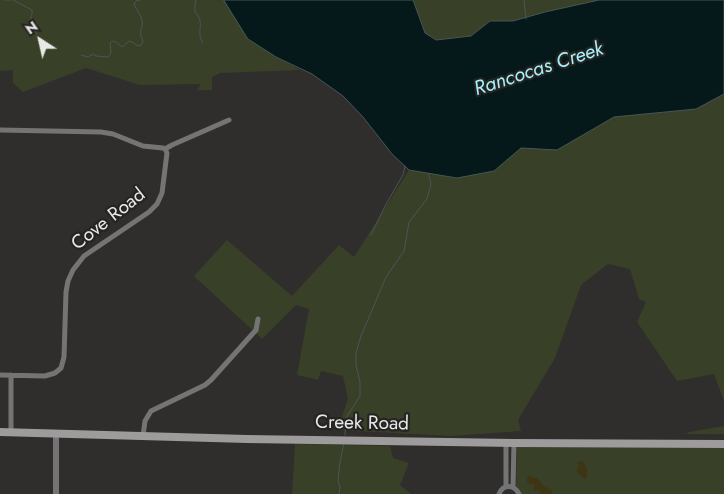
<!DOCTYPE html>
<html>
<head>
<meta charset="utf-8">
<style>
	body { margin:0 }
	#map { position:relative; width:724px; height:494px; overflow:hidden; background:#2f2e2c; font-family:Jost,sans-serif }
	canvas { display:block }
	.north { position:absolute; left:15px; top:15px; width:50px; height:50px; -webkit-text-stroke:4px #252422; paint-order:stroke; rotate:325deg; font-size:14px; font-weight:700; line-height:20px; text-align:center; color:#e8e8e6 }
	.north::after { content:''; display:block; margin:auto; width:18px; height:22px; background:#e8e8e6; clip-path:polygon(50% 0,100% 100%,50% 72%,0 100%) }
</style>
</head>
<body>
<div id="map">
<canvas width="724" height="494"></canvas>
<div class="north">N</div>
</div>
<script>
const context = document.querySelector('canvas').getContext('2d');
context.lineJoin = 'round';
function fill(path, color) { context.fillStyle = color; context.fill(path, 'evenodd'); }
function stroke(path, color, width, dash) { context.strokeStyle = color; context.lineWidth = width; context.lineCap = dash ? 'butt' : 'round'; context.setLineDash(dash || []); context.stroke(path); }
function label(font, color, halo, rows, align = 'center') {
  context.font = font + ' Jost,sans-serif'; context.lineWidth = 4.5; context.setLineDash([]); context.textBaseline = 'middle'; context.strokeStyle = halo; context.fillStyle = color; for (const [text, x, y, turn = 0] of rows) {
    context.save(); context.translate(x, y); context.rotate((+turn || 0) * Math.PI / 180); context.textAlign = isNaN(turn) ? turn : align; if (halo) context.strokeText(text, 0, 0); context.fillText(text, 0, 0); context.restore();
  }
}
fill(new Path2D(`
	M0,0h224l24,39 28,18 24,13 -80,3 -8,4v13h-15l4,-6 -61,1 -54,-17 -63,24 -10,-9v-13l-13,1z
	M413,0h186l-54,12 -32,9h-23l-19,15 -35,4 -11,-7z
	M724,94v307l-10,-27 -37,7 -40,-59 9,-20 -7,-3 -9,-30 -22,-5 -27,21 -26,73 -37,62 3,11 -70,5 -114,-6 11,-31 -5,-23 -22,-5 -3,9 -21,-5 12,-66 -13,-4 -34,34 -68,-63 33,-36 65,56 47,-51 15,12 55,-87 48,8 37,-7 27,-23 36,2 57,-33 82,-8z
	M724,426v8h-38l3,-2z
	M615,443l109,3v48h-203l-5,-9 1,-38z
	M295,444l95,2 3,12 16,5 -9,22 11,9h-119z`), '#384027');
fill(new Path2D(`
	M582,461l2,1 3,8v6l-2,3 -2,-1 -6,-6v-3l2,-2 -2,-4z
	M530,475l4,3h3l7,8 8,5v3h-11l-2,-4 -5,1v-7h-5l-2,-2v-4z`), '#3e3515');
const water = new Path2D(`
	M224,0h189l12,33 11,7 35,-4 19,-15h23l32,-9 54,-12h125v94l-28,15 -82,8 -57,33 -36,-2 -27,23 -37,7 -48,-8 -17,-16 -29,-37 -20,-21 -31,-22 -36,-17 -28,-18z`);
fill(water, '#05181a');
stroke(water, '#495657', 1);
stroke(new Path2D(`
	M5,0h6
	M13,0l19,10c1,4 -2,7 -1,11 1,5 4,9 6,13
	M196,0l-1,3v9c11,11 0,19 8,31
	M524,0l2,19
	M81,55l7,2 5,-3 3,2 12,1 3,-4 -1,-10 2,-2 4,1 6,5 7,-6 3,1 6,4 3,-1 2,-4c-6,-12 1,-12 -1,-21 -1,-6 -6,-10 -8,-16l2,-3 4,-1
	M371,235l14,-29 18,-31 2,-9
	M345,435l1,-17 14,-22v-14l-4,-17v-12l5,-17 25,-59 18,-26 5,-29 18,-23 4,-15 -1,-5 -2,-5
	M339,494l1,-7 -2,-6 2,-19 4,-19`), '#495657', 1);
stroke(new Path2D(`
	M0,130l101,2 12,2 30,12 20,2 2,1 2,4 -5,40 -5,11 -8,8 -65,44 -11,14 -5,11 -2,11 -2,65 -3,11 -6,5 -10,3 -45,-1
	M165,149l7,-4 57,-25
	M11,432v-57
	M143,436l2,-15 6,-10 54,-26 6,-5 45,-50 2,-11
	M506,443v43
	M513,487l1,-44
	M499,494c4,-10 15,-10 20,0`), '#757474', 5);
stroke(new Path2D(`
	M56,433v61`), '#757474', 6);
stroke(new Path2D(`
	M0,432l247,7 267,4 210,1`), '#9d9b9b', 8);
label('19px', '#e8e8e6', '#252422', [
	["Cove Road",109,220,-38],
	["Creek Road",362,424,1]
]);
label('italic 20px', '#a5f3fc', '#252422', [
	["Rancocas Creek",539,70,-18]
]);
</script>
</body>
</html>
